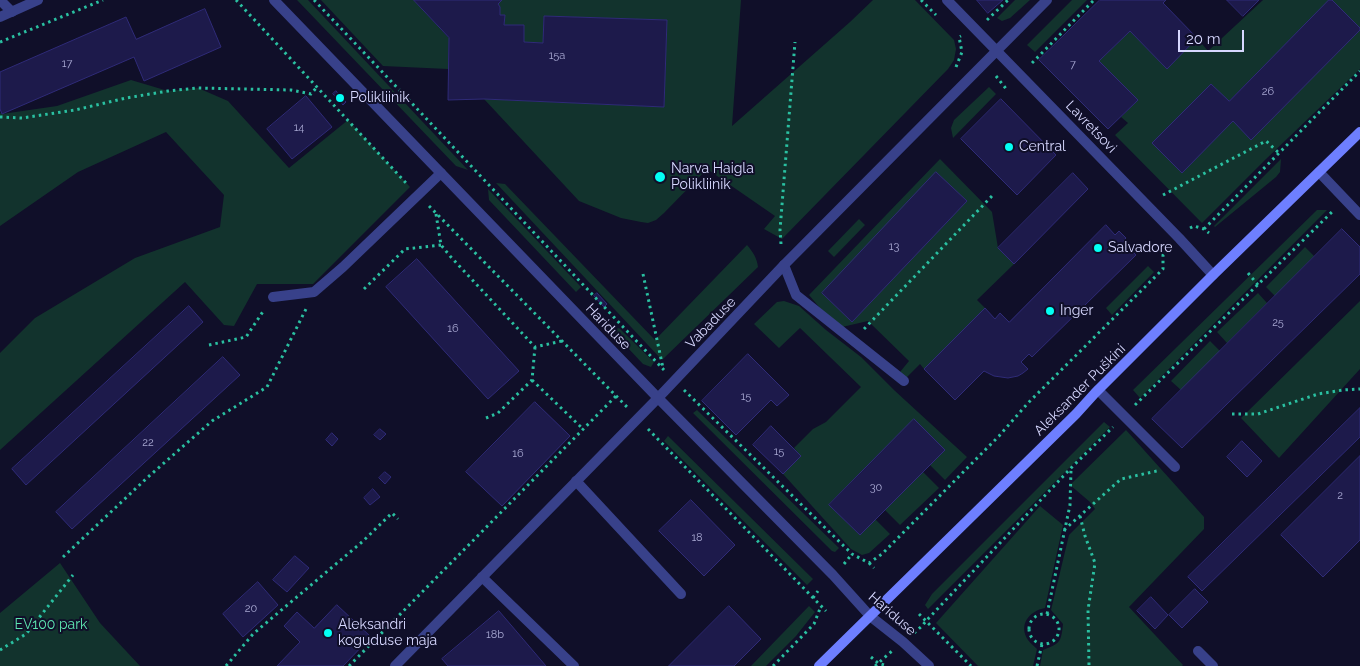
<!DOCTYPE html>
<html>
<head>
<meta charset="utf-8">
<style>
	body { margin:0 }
	#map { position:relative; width:1360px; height:666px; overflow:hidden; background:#100f29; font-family:Raleway,sans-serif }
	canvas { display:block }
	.scale { position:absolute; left:1178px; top:30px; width:66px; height:22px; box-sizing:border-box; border:2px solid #d7d8ff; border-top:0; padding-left:6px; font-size:15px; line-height:18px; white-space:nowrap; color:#d7d8ff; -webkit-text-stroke:4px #100f29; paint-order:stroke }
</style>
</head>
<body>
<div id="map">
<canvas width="1360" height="666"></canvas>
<div class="scale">20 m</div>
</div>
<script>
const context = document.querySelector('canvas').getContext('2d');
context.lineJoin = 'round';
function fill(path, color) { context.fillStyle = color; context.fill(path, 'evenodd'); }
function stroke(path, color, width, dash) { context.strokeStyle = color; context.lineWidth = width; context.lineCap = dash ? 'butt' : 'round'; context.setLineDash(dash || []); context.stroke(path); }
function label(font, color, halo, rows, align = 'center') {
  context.font = font + ' Raleway,sans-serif'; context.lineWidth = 4; context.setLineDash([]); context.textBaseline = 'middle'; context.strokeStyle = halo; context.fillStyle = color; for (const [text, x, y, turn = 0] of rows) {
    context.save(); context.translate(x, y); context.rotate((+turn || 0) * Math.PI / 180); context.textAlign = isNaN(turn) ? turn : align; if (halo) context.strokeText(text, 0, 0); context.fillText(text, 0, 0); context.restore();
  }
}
fill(new Path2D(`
	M297,0h11l160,170 -12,-4z
	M321,0h93l35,38 -1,31 -65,-3z
	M502,0h239l-9,126 118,-104 23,-22h42l39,40 2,9 -2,11 -6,9 -166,170 -18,-10 11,-13 -68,-47 -43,44 -8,7 -8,3 -7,-1 -20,-4 -42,-17 -95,-102 180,8 3,-87 -123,-4 -1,27 -19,-1v-17h-20l1,-10h-5v-8l-2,-3z
	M1015,0h15l-20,18 -8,3 -5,-3z
	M1072,0h15l-52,52 -8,-7z
	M1263,0h97v69l-95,91 -63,63 -87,-88 13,-12 -7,-6 17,-17 -39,-39 31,-30 37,37 30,-30 11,13z
	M131,80l37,11 30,-3 30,13 61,67 59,-48 62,67 -97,97h-56l-23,42 -10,-1 -39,-43 -185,168v-97l35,-35 100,-60 85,-31 4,-32 -58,-63 -88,40 -78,54v-113l2,1 55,-8z
	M989,87l7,7 -43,44 -2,-10 3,-8z
	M940,159l52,53 6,36 16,16 -37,36 8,8 -61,61 -4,-5 -14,14 -6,-6 9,-11 -41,-40 -26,6 -22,-19 -11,-13z
	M1281,159l-1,13 -4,5 -61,50 -1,-1z
	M496,183l9,1 150,156 92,-95c6,7 10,13 11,22l-96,93z
	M488,189l93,98 -5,5 -87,-92z
	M1317,210h10l-187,188 -7,-8z
	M859,219l6,6 -31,32 -6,-6z
	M1305,247l9,9 -39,40 -9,-9z
	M1148,266l6,6 -42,43 -6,-7z
	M1258,293l9,10 -40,40 -10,-11z
	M784,301l15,5 27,24 35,27 33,33 73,67 -22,23 -15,-15 15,-15 -31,-31 -85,85 31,31 15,-16 15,15 -21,19 -7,2 -11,-6 -68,-75 18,-18 -7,-8 19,-19 13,-7 35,-35 -61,-59 -21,20 -25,-24 23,-22z
	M1360,301v68l-81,89 -38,-40z
	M619,328l35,34 -3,5 -8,-3 -31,-33z
	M1210,341l10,10 -39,39 -10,-9z
	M697,410l142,138 -4,4 -3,-1 -139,-138z
	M1104,422l6,5 -182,182 -3,-4 7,-11z
	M1126,430l78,87v12l-75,78 54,58 -1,1h-142l3,-16c17,-7 18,-7 20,-26l-12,-14 18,-75 26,-26 -5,-7 -20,-17z
	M668,436l145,143 -6,6 -143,-144z
	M923,472l16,16 -39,37 -15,-15z
	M1040,506l23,19 -18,83c-16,3 -27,17 -17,32 2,3 6,6 9,9l-4,17h-55l-42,-43z
	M60,563l40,60 40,43h-140v-53z
	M809,606l6,6 -19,24 -30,30h-15z`), '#12332d');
const building = new Path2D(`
	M414,0h88l-4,4 2,3v8h5l-1,10h20v17l19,1 1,-27 123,4 -3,87 -180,-8 -36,1 1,-62z
	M977,0h26l-15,13z
	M1100,0h66l-3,3 34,35 -30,31 -37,-38 -31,30 39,39 -30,29 -69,-69z
	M1227,0h32l-16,16z
	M1329,0h3l28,28v2l-109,110 -18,-19 -51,52 -30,-30 59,-59 18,17z
	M205,9l16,38 -77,34 -10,-24 -132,57 -2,-5v-37l126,-55 10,22z
	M336,91l10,11 -3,3 -10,-11z
	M306,96l26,31 -40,32 -25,-30z
	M1001,99l55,56 -39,40 -56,-56z
	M936,172l31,29 -115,121 -30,-29z
	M1073,173l15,16 -74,75 -16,-16z
	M1106,225l9,10 4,-4 7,7 -3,3 13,14 -104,102 -3,-3 -8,8 7,7 -5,4 -5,3 -10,2 -14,-2 -10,-5 -29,29 -31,-31 61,-61 10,11 5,-6 9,9z
	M1342,229l18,18v27l-178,174 -30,-29z
	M417,259l102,112 -31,28 -102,-112z
	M597,293l10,11 -3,3 -10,-11z
	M189,306l14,16 -177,163 -14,-16z
	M748,354l41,41 -12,11 -6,-6 -35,35 -34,-34z
	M223,357l17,18 -168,154 -16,-17z
	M535,402l35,34 -68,70 -36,-34z
	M1360,408v29l-158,154 -14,-14z
	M914,419l31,31 -85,85 -31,-30z
	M771,426l30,30 -18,18 -30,-29z
	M380,429l6,5 -6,6 -6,-5z
	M332,433l6,6 -6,7 -6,-6z
	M1242,441l20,20 -15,16 -20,-20z
	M1360,456v84l-37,37 -42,-42z
	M385,472l6,5 -6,7 -6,-6z
	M373,489l7,8 -10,8 -6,-7z
	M691,500l44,45 -31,31 -45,-45z
	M295,556l14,12 -22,24 -14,-12z
	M258,582l20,23 -35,32 -20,-23z
	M1195,589l13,13 -26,26 -13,-13z
	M1151,597l17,18 -13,14 -18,-18z
	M337,605l34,32 -28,29h-66l23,-24 -16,-16 13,-14 17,16z
	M729,606l32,33 -27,27h-65z
	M499,611l47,55h-98l-6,-7z`);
fill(building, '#1d1a4b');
stroke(building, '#2f2b78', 1);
stroke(new Path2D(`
	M236,0l171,184
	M314,0c117,123 233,247 350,370
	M921,0l15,15
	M987,20l21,-20
	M0,42l103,-42
	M1032,63l62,-63
	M956,67l6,-15 -3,-15 2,-1
	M996,76l11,14
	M0,117l22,1 53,-8 51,-12 42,-7 30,-3 93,2 20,4 6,-7
	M1163,195l103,-54 13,12
	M429,206l199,202
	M436,214l5,31 9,11 85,91 27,-6
	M1190,228l4,-2 10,3 5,4
	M1204,229l156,-158
	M781,244l-1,-14 15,-188
	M1248,273l10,12
	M643,274l20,94
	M364,289l41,-40 36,-4
	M864,329l128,-133
	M209,345l37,-8 18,-27
	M532,380l51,49
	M684,390l168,164 17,9 13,-9 117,-118 29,-33 135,-134v-14l5,-6
	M1135,405l199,-195
	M1232,414h26l60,-20 25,-4 17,-1
	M486,418l12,-5 34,-33 3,-33
	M648,429l178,182
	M1080,516l5,20 10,27 -7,47 1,56
	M1064,530l57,-51 36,-8
	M63,557l85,-80 64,-56 55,-34 39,-78
	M869,563l5,5
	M844,564l8,-10
	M813,598l5,-7
	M1029 629a15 15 0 1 1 30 0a15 15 0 1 1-30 0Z
	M919,614l52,52
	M1047,614l23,-109 1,-36
	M914,633l8,-7 4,-5 145,-153 42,-41
	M0,650l26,-16 47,-59
	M871,657l7,6 9,3
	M226,666l27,-32 109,-92 30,-29 6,6
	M349,666l267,-270
	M773,666l41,-42 7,-18
	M875,666l17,-15
	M1037,666l5,-22`), '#2ac0a1', 3, [2.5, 4]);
stroke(new Path2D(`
	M784,265l12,30 108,86
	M273,297l41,-5 29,-25 98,-94
	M576,481l105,113
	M482,577l92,89
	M1198,651l15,15`), '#38418a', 10);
stroke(new Path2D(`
	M0,0l12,12
	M947,0l232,238 34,37
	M1319,172l41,43
	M1098,390l77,77
	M870,616l33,26 26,24
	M395,666l263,-268 126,-133 263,-265`), '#38418a', 10);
stroke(new Path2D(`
	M274,0l384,398 175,177 37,41
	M0,17l38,-17`), '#38418a', 10);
stroke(new Path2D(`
	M819,666l257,-252 19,-21 118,-118 147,-143`), '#6e7fff', 10);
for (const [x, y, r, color] of [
	[340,98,5,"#03fff4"],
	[1009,147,5,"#03fff4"],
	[660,177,6,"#03fff4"],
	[1098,248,5,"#03fff4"],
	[1050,311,5,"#03fff4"],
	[328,633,5,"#03fff4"]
]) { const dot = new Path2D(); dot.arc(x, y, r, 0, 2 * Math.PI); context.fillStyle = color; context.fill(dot); stroke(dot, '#100f29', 2); }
label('11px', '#a8a8d2', null, [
	["15a",557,56],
	["17",67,64],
	["7",1073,65],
	["26",1268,92],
	["14",299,128],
	["13",894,247],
	["25",1278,323],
	["16",453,329],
	["15",746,397],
	["22",148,443],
	["15",779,452],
	["16",518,454],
	["30",876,488],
	["2",1340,496],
	["18",697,538],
	["20",251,609],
	["18b",495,635]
]);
label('14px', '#d7d8ff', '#100f29', [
	["Polikliinik",350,98],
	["Central",1019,147],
	["Narva Haigla",671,169],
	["Polikliinik",671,185],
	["Salvadore",1108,248],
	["Inger",1060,311],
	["Aleksandri",338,625],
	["koguduse maja",338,641]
], 'left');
label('14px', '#d7d8ff', '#100f29', [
	["Lavretsovi",1091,127,46],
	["Vabaduse",711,323,-46],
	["Hariduse",608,327,46],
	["Aleksander Puškini",1080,390,-45],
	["Hariduse",892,614,41]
]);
label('14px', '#5de5b0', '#100f29', [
	["EV100 park",51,625]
]);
</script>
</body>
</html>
